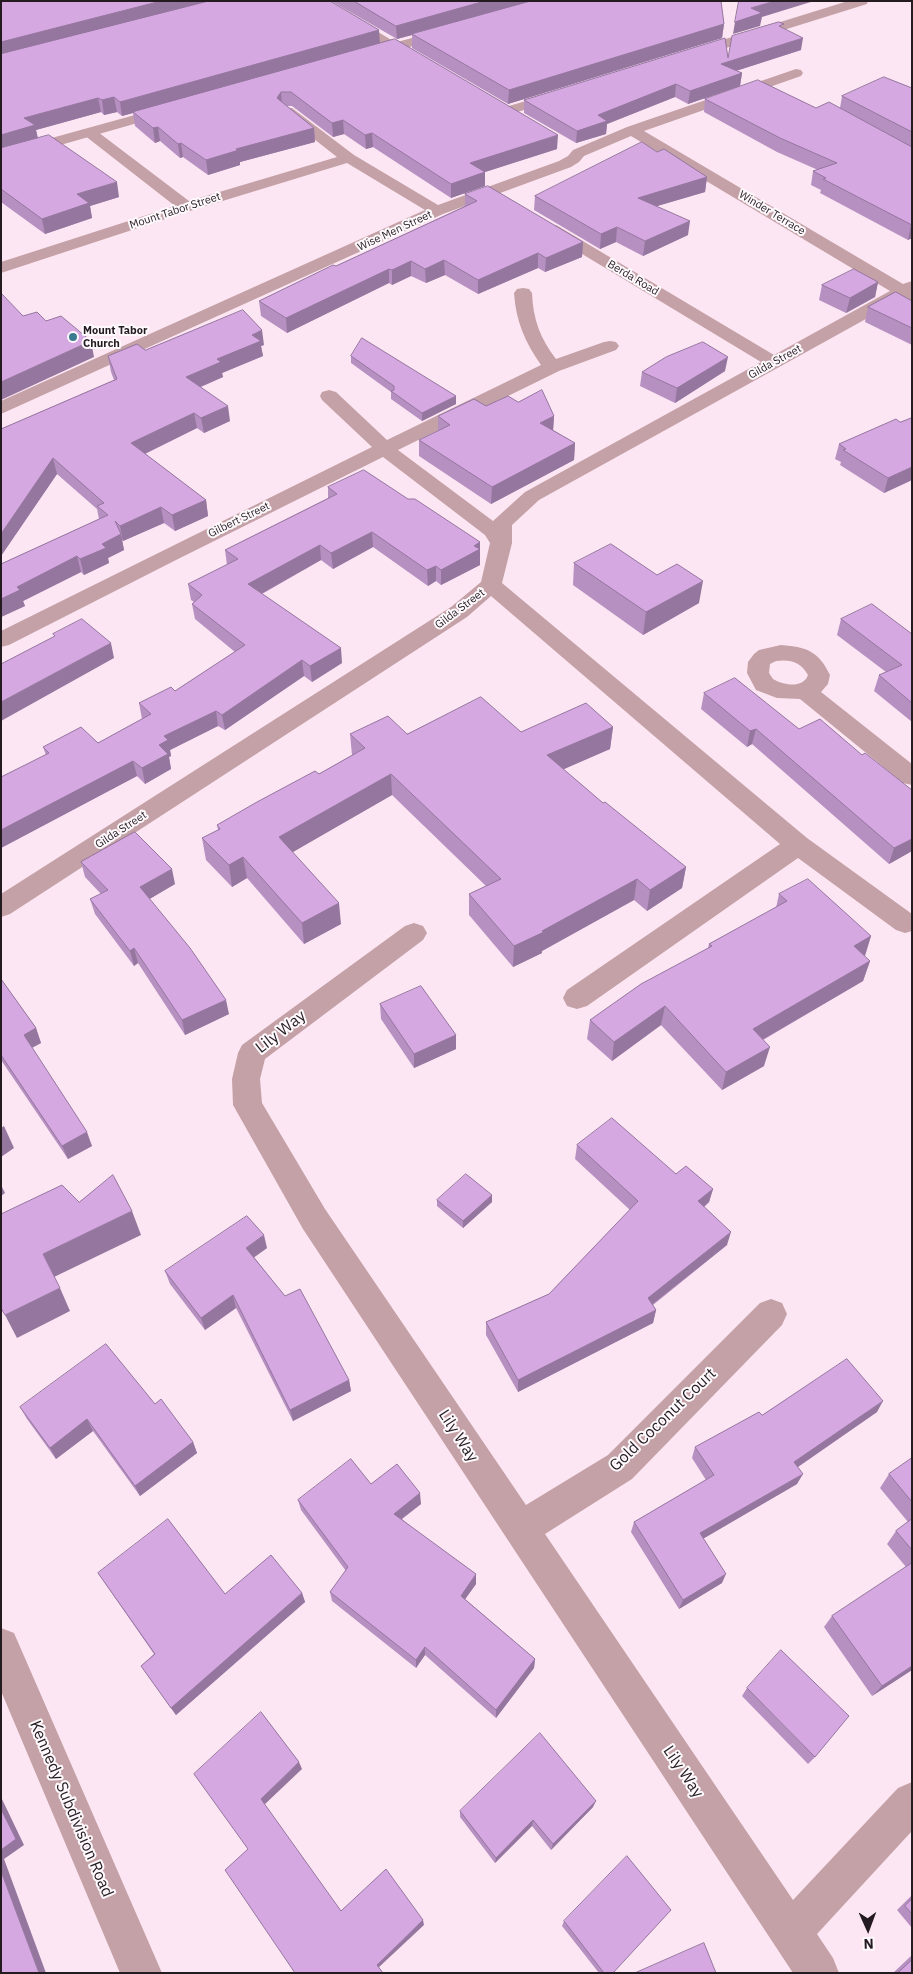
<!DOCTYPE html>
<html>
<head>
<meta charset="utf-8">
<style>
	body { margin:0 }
	#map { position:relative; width:913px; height:1974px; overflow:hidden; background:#fde6f3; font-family:"IBM Plex Sans",sans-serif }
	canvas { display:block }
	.frame { position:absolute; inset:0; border:2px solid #231b20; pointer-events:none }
	.north { position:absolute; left:843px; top:1904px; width:50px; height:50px; -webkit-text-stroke:4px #fef9fc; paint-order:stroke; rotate:178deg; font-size:14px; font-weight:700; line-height:20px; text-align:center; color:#231b20 }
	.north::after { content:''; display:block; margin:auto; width:18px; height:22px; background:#231b20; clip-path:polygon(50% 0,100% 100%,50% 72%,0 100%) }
</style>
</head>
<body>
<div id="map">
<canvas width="913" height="1974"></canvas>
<div class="frame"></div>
<div class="north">N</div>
</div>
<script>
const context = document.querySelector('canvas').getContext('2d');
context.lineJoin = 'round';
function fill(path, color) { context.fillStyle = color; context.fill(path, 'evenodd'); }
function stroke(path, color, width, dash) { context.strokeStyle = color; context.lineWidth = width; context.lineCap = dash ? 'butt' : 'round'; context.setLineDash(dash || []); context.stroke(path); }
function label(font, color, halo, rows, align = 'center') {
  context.font = font + ' "IBM Plex Sans",sans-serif'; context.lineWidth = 4; context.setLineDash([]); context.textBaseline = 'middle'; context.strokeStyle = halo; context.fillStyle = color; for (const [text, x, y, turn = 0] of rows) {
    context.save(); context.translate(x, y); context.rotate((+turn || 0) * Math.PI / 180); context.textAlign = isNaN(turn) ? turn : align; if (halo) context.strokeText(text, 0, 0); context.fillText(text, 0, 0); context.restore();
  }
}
fill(new Path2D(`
	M311,1h16l99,60 -2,3h-10z
	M848,1h20l-1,3 -170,53 -5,1 -7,-4 2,-3z
	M796,69l5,1 2,3 -2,3 -157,55 259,153 9,-3v21l-10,-3 -363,201 -27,25v18l-10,40 305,255 105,76v17l-7,2 -9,-3 -98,-72 -211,148 -10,3 -10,-3 -4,-8 4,-8 213,-146 -289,-248 -24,21 -457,297 -9,3v-23l450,-287 30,-25 9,-39 -5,-8 -102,-78 -205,102 -169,86 -8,2v-16l371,-184 -50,-47 -2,-4 2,-4 7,-2 7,2 51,48 154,-75c-16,-23 -25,-43 -27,-72l3,-4 6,-1 6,1 3,4c1,26 8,45 24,66l48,-17 6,-1 6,1 3,4 -3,4 -57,21 -161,79 95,71 32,-29 236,-130 -217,-131 -2,-3 2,-3h12l218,130 116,-64 -259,-155 -47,20 -5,6 -8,5 -128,47 -442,200v-13l424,-191 -78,-47 -154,47 -192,63v-11l174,-56 -91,-71 -3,-3 3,-3h10l95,72 148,-44 -55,-43 -2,-3 2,-3h10l62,47 84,50 121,-44 9,-5 5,-6 54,-23z
	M560,91l5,1 2,3 -2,3 -58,17 -5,-1 -2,-3 2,-3z
	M781,645c27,2 38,7 49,30l-2,9 -7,8 91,72v21l-9,-2 -103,-84 -23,-1 -21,-8 -9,-17 1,-11 6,-8 5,-4zM776,661c14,-2 25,1 32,14 -5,14 -25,10 -35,4l-4,-6 1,-9z
	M414,923l9,3 4,7 -4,7 -158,119 -5,20 2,24 63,106 201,296 82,-50 152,-152 11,-4 11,4 5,11 -5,11 -150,154 -87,55 248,366 105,-112 14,-6v49l-95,103 16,24 6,15h-46l-490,-744 -70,-124 -1,-26 6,-26 4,-8 163,-119z
	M1,1628l13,5 148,340h-42l-119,-282z`), '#c4a1a6');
fill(new Path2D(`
	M448,28l7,4 -2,3 -87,24 -7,-4 2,-3z
	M171,105l5,1 2,3 -2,3 -175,50v-10z`), '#c4a1a6');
fill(new Path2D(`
	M1,1l379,43 177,105 -72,23v14l-34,12 -78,-51 -7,2 -22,-15 -11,3 -41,-31h-5l27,22 1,14 -75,20v3l-32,10 -25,-18 -3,1 -20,-17 -5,2 -20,-17 -2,-13 -11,3 -5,-4 -13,3 -3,-3 -65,18 2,8 81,59 -29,9 2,12 -47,16 -44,-32z
	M331,1h390l3,23 -2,14 -214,66 -96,-56v-13l-15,4z
	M784,28l17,22 -65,21 6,2 -2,13 -52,18 -13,-7 -68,27 -1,10 -30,9 -52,-30v-13l204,-42z
	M912,88v150l-4,2 -88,-47 1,-3 -10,-5 2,-14 5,-1 -41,-18 -73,-40 1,-13 111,9h24l2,-12z
	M657,152l50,25 -2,15 -48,14 31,29 -45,21 -27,-14 -16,7 -66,-39 1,-14z
	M465,194l118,48 -1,15 -37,15 -7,-4 -60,26 -33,-19 -19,8 -15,-7 -19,9 -3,-2 -102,50 -26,-17 -2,-15 77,-35 129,-60z
	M878,282l-3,15 -29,16 -27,-13 3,-15z
	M912,301v44l-47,-23 3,-15z
	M264,345l-3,1 2,10 -41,17 1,4 -22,10 29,34 -26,12 -7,-5 -52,26 61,46 2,16 -33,15 -11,-8 -41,18 -1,-1 2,10 -16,8 1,5 -25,12 -3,-3 -58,29 2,5 -24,11v-53l98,-45 -2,-10 -40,-35 -56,82v-127l113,-49 -3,-8 -3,-16 37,-6z
	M351,356l105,48 -34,17 -31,-22v-7l-40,-29z
	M725,371l-50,32 -35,-17 2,-14z
	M518,402l36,14 -1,14 22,13 -1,17 -83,44 -72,-48v-16l19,-9v-15l48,-10z
	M912,418v62l-28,13 -44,-28 1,-3 -6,-3 4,-15 61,-22z
	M328,487l80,12 72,43v23l-39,20 -5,-4 -8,5 -55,-39 -40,22 -12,-9 -59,34 80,69 -30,19 -8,-6 -79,54 -7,-4 -48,24 1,6 -2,1 2,12 -26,15 -8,-8 -136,72v-71l45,-22 -3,-8 55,-4 44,-24 -3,-16 36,-12 60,-39 -40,-33 -3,-15 2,-2 -3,-2 -3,-16 39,-19 -2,-15 103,-52z
	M574,563l125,40 -56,32 -70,-50z
	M841,619l71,15v88l-38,-31 5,-16 7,-3 -49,-37z
	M704,693l95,36 63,26 50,35v61l-23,13 -137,-120 -5,3 -46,-38z
	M613,727l-3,22 -47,20 40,34 83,64 -4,21 -35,23 -13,-11 -92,51v2l-29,14 -44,-52v-21l17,-8 -94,-91 -100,57 49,72 -37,20 -57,-66 -15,9 -26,-27 -4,-22 16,-8 -1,-5 102,-51 33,-19 -2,-21 171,-2z
	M81,862l94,22 -26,15 80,115 -44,21 -47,-72 -4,3 -39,-52 -5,-15 11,-5 -16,-17z
	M779,894l92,42 -7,20 6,5 -7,20 -100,59 1,26 -42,24 -61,-65 -49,36 -25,-22 3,-19 118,-72 1,-4 67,-36z
	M1,979l35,49 5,15 -9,5 60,98 -24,13 -67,-99z
	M380,1004l76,31v14l-42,19 -33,-49z
	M577,1145l99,29 37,15 -4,13 -5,5 23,38 -74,60 3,5 -3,13 -135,69 -32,-57v-13l63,-28 81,-84 -55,-51z
	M492,1195v7l-29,26 -26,-22v-6z
	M267,1248l-13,9 95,123 2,11 -58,30 -57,-113 -31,22 -35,-46 -5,-13z
	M155,1404l38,38 4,11 -57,43 -47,-65 -37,28 -29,-40 -7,-12z
	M877,1412l-79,55 -1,17 -94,54 19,45 -43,26 -48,-77 3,-10 72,-42 -14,-22 3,-11 67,-32z
	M912,1458v212l-40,26 -48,-69 8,-11 74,-49 -19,-23 9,-13 12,-9 -28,-34 9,-14z
	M371,1484l50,20 -19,15 74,65 -11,15 70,60 -1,9 -38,50 -71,-63 -9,13 -84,-67 -2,-9 16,-21 -45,-61 -3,-10z
	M98,1573l127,21 77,-1 3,9 -129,113 -35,-49 13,-12z
	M747,1688l68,69 -7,7 -66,-68z
	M593,1807l-42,43 -19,-24 -37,37 -35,-46v-6z
	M912,1895v33l-15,-18z
	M564,1921l49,52h-14l-37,-47z
	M912,1955v18h-19z`), '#b790c2');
fill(new Path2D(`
	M161,1h55l-215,56v-15z
	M485,1h48l-121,33v1l-15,4 -1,-13z
	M775,1h39l-52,16 -2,9 -27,8 2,-12 16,-14z
	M724,24l-2,14 -214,66 1,-14z
	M379,30l1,14 -258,72 -2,-14z
	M803,38l-2,12 -81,26 1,-12z
	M742,73l-2,13 -52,18 2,-13z
	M676,84l-1,13 -68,27 -1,10 -30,9 1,-12 21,-16z
	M281,92l1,14 -5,-8z
	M114,97l3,15 -13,3 -2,-15z
	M98,98l3,14 -65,18 2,10 -37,10v-15l23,-17z
	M343,120l1,14 -11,3 -1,-14z
	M158,127l2,14 -5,2 -2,-15z
	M314,128l1,14 -75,20v3l-32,10 -2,-15 30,-11z
	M372,133l1,14 -7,2 -1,-14z
	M558,135l-1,14 -72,23v14l-34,12v-14l19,-21z
	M181,143l2,14 -3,1 -2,-14z
	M707,177l-2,15 -68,20 1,-14z
	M117,182l2,15 -29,9 2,12 -47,16 -3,-15 35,-25z
	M690,221l-2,14 -45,21 2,-15z
	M911,225h1v13l-4,2z
	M617,227l-1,15 -16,7 1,-15z
	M583,242l-1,15 -37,15 1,-14z
	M538,253v15l-60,26v-14z
	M444,260l1,15 -19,8 -1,-14z
	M411,261v15l-19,9v-15z
	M389,269v14l-102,50 -1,-15z
	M878,282l-3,15 -29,16 4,-15z
	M262,330l2,15 -3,1 2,10 -41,17 1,4 -35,15 -2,-15 31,-18 35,-24z
	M91,341l3,16 -93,43v-18z
	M728,357l-3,14 -50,32 2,-15z
	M456,396v8l-34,17v-8z
	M228,406l2,15 -26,12 -3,-15z
	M194,413l3,15 -63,31 -3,-16z
	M554,416l-1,16 -13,-9z
	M575,443l-1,17 -83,44 1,-17z
	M53,458l4,16 -56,82v-22z
	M912,467v13l-28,13 4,-15z
	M206,500l2,16 -33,15 -3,-16z
	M161,507l3,16 -41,18 -3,-15z
	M372,532l1,15 -40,22 -2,-16z
	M121,534l3,16 -16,8 1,5 -25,12 -4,-16 22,-15z
	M480,542v23l-39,20v-15l33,-24z
	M320,545l1,15 -71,40 -2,-16z
	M77,556l4,16 -58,29 2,5 -24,11v-18l16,-12z
	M436,566v15l-8,5 -1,-16z
	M703,581l-4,22 -56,32 3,-23z
	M111,643l3,15 -113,63v-19z
	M341,648l1,15 -30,19 -2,-16z
	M302,660l2,16 -79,54 -3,-15z
	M216,711l2,15 -48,24 1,6 -2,1 2,12 -26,15 -3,-16 17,-23 5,-9z
	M613,727l-3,22 -64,28 1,-22z
	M756,729l-4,15 -5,3 3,-16z
	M133,761l4,15 -136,72v-18z
	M391,774l1,21 -111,64 -2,-22z
	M912,839v12l-23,13 5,-16z
	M243,857l4,21 -15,9 -3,-22z
	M686,867l-4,21 -35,23 3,-21z
	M172,869l3,15 -32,19 -3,-16z
	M637,879l-3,21 -92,51v2l-29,14 1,-21z
	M339,903l2,21 -37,20 -2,-21z
	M871,936l-6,20 -18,10 7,-20z
	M134,948l4,15 -4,3 -4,-15z
	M870,961l-7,20 -115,67 5,-19z
	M226,1000l3,14 -44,21 -3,-15z
	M665,1006l-4,19 -49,36 2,-19z
	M36,1028l5,15 -12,6 -5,-14z
	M456,1035v14l-42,19v-14z
	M770,1047l-6,19 -42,24 4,-18z
	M4,1126l10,22 -13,9v-29z
	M87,1132l5,14 -24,13 -6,-13z
	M1,1185l4,8 -4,3z
	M713,1189l-4,13 -14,13 3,-14z
	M492,1195v7l-29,26v-7z
	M132,1211l9,24 -87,42 -11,-23z
	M731,1232l-4,13 -82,65 3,-12z
	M264,1235l3,13 -18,13 -3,-13z
	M60,1288l10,23 -53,27 -12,-23z
	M233,1295l3,13 -31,22 -4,-12z
	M656,1310l-3,13 -135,69v-12z
	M349,1380l2,11 -58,30 -3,-11z
	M883,1401l-6,11 -88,61 5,-11z
	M87,1419l6,12 -37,28 -6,-11z
	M193,1442l4,11 -57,43 -5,-10z
	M803,1474l-6,10 -101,59 4,-10z
	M420,1493l1,11 -26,20 -1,-10z
	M476,1574v10l-15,21v-9z
	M726,1574l-4,9 -43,26 4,-9z
	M302,1593l3,9 -129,113 -5,-7z
	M425,1647v8l-9,13v-8z
	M535,1659l-1,9 -38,50v-8z
	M912,1666v4l-40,26 10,-10z
	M299,1762l3,7 -38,36 -3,-6z
	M1,1797l23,48 -20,14 42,114h-7l-38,-102z
	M596,1801l-3,6 -42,43 2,-6z
	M533,1820l-1,6 -37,37 1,-5z
	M423,1920l1,5 -46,43 -1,-3z`), '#95769e');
const building = new Path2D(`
	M1,1h160l-160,41z
	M209,1h121l49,29 -259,72 -6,-5 -12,3 -4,-2 -74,20 11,7 -34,10v-81z
	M354,1h131l-89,25z
	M531,1h190l3,23 -215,66 -97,-56z
	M739,1h36l-24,7 11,5 -27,9z
	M779,22l5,2 -5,2 24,12 -82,26 21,9 -52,18 -14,-7 -78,31 9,6 -30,10 -53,-31 201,-62 3,20 4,-22z
	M395,39l163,96 -88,28 15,9 -34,12 -79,-51 -7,2 -22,-15 -11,3 -41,-31h-10l-4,6 37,30 -78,21 3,1 -33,10 -25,-17 -3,1 -20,-17 -5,1 -20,-16z
	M884,77l28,11v44l-70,-36z
	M758,80l58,28 13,-6 83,45v78l-89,-46 3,-1 -13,-7 24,-8 -57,-25 -75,-39z
	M49,135l68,47 -40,12 12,9 -47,16 -41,-30v-41z
	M642,142l15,10 7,-3 43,28 -69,21 52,23 -45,20 -28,-14 -16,7 -66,-38z
	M488,186l95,56 -37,16 -8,-5 -60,27 -34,-20 -19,9 -14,-8 -19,9 -3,-1 -103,49 -27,-17 74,-36 3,1 141,-65 -12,-7z
	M854,269l24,13 -28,16 -28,-13z
	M896,292l16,9v27l-44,-21z
	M1,293l22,23 14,-4 9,9 15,-5 30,25 -90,41z
	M243,310l19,20 -10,5 9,6 -44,18 4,3 -35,15 42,29 -27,12 -7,-5 -63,30 75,57 -34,15 -11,-8 -41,19 -5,-5 6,13 -19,10 4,4 -26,11 -3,-3 -60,31 3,3 -19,9v-35l107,-49 -11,-9 7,-3 -51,-45 -52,76v-105l116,-50 -9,-23 29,-12 8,6z
	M362,338l94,58 -34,17 -31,-22 3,-1v-4l-43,-30z
	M703,342l25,15 -51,31 -35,-16 24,-15z
	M542,390l12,26 -14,7 35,20 -83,44 -73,-47 31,-15 -12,-9 36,-17 12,7 22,-10 10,6z
	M912,418v49l-24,11 -45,-28 3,-1 -7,-5 57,-25 4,3z
	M364,470l44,29h7l65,43 -6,4 6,3 -39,21 -5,-4 -9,4 -55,-38 -41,21 -11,-8 -72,39 93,64 -31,18 -8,-6 -80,55 -6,-4 -52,25 4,4 -9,5 9,9 -26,14 -9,-7 -132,69v-53l48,-24 -6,-6 38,-20 17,16 53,-29 -12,-11 32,-16 4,4 70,-46 -53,-41 10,-9 -14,-11 50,-25 -13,-9 112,-56 -9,-7z
	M611,544l46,31 20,-11 26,17 -57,31 -72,-49z
	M872,604l40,30v69l-33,-28 23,-10 -61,-46z
	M82,619l29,24 -110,59v-38l54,-28 -2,-2z
	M735,678l64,51 21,-10 42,36 3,-2 47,37v49l-18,9 -138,-119 -6,2 -46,-38z
	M481,697l40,35 65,-29 27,24 -66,28 56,48 2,-1 81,65 -36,23 -13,-11 -95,52 2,1 -30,14 -45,-52 32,-15 -110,-105 -112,63 60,66 -37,20 -59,-66 -14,8 -27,-27 18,-9 -3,-4 40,-23 58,-31 4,3 46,-26 -15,-14 38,-18 19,18z
	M135,832l37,37 -32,18 50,61 36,52 -44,20 -48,-72 -4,3 -40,-52 18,-9 -27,-28z
	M808,879l63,57 -17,10 16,15 -117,68 17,18 -44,25 -61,-66 -51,36 -24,-22 51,-36 71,-38 -3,-2 78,-43 -8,-7z
	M1,979l35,49 -12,7 63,97 -25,14 -61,-91z
	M421,986l35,49 -42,19 -34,-50z
	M612,1118l64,56 10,-8 27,23 -15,12 33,31 -83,66 8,12 -138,70 -32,-58 63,-28 89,-93 -61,-56z
	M466,1174l26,21 -29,26 -26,-21z
	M113,1175l19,36 -89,43 17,34 -55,27 -4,-7v-94l61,-29 17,17z
	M247,1216l17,19 -18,13 39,48 15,-7 49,91 -59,30 -57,-115 -32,23 -36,-47z
	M106,1344l49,60 6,-5 32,43 -58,44 -48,-67 -37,29 -30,-41z
	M847,1359l36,42 -89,61 9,12 -103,59 26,41 -43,26 -49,-78 80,-47 -19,-28 64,-35 3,3z
	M912,1458v44l-23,-28z
	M351,1459l20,25 26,-20 23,29 -26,21 82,60 -15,22 74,63 -39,51 -71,-63 -9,13 -86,-68 18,-25 -50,-67z
	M168,1519l57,75 46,-39 31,38 -131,115 -30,-42 14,-12 -57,-81z
	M912,1519v31l-16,-19z
	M912,1563v103l-30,20 -50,-70z
	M781,1650l68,66 -34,41 -68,-69z
	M261,1712l38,50 -38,37 80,112 45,-42 37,51 -46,45 6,8h-88l-70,-103 23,-21 -54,-75z
	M540,1733l56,68 -43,43 -20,-24 -37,38 -36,-47z
	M1,1809l15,30 -15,11z
	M627,1856l44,54 -58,63h-9l-40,-52z
	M1,1871l38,102h-38z
	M912,1899v15l-7,-8z
	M704,1943l12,30h-81z
	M912,1960v13h-14z`);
fill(building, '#d5a8e2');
stroke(building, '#95769e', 1);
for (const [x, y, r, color] of [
	[73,337,5,"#3c7b8f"]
]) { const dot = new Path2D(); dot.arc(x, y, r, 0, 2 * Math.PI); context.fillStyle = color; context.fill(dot); stroke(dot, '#fef9fc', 2); }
label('11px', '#231b20', '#fef9fc', [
	["Mount Tabor Street",175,211,-18],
	["Winder Terrace",772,213,31],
	["Wise Men Street",395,231,-25],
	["Berda Road",633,278,31],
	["Gilda Street",775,362,-29],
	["Gilbert Street",239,520,-26],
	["Gilda Street",460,609,-37],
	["Gilda Street",121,830,-33]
]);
label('bold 11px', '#231b20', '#fef9fc', [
	["Mount Tabor",83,331],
	["Church",83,344]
], 'left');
label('16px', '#231b20', '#fef9fc', [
	["Lily Way",281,1032,-38],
	["Gold Coconut Court",663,1420,-44],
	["Lily Way",458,1436,57],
	["Lily Way",683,1772,56],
	["Kennedy Subdivision Road",71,1809,67]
]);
</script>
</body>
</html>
